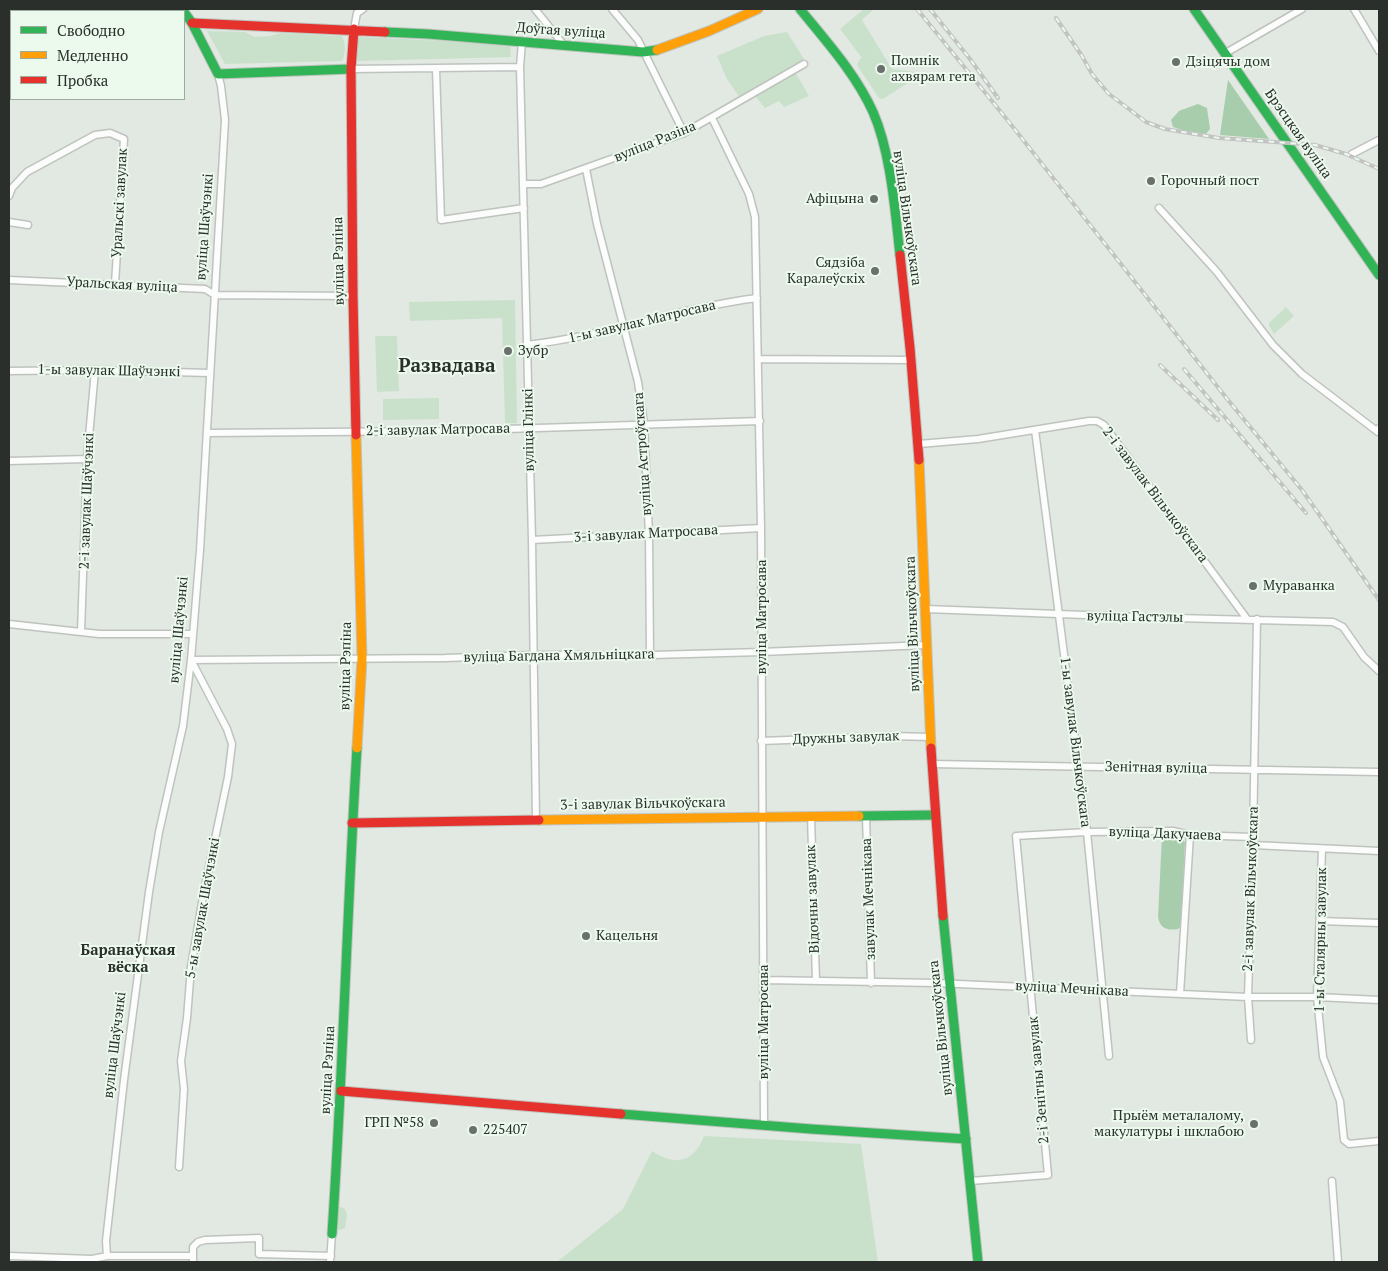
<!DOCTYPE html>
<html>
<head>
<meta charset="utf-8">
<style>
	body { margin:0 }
	#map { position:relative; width:1388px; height:1271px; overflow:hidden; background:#e2e8e2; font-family:"PT Serif",serif }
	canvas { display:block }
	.frame { position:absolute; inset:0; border:10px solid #2a2f2b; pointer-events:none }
	.legend { position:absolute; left:10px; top:10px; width:175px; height:90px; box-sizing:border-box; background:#ecfaed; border:1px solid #9ea99f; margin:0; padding:6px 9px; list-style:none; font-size:15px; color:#2a2f2b }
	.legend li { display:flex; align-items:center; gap:10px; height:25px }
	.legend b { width:25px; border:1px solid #9ea99f }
</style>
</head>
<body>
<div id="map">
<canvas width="1388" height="1271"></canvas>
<div class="frame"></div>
<ul class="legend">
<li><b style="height:6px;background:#30b455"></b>Свободно</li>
<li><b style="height:6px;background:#ff9f0a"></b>Медленно</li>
<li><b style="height:6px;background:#e5322d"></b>Пробка</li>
</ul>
</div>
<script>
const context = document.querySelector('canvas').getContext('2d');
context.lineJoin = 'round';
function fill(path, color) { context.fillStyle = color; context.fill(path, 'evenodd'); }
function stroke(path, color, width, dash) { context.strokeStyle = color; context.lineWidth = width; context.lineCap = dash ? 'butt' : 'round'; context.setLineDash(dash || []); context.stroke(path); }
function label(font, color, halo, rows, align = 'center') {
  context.font = font + ' "PT Serif",serif'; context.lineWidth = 4; context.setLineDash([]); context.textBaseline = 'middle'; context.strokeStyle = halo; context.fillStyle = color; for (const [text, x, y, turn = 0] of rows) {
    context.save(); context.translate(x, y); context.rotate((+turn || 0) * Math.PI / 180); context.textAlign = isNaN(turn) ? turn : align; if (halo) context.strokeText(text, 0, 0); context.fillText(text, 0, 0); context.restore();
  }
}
fill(new Path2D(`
	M864,9l9,1 -11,10 30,49 31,4 -40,26 -4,-1 -22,-33 3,-6 2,-1 -22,-29z
	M207,31l38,1 10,5 15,-1 11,-3 61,3c4,8 4,17 0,25l-117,3z
	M787,32l17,27 -12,8 17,29 -25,11 -5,-6 -14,7 -14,-17 -11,7 -13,-19 -10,-23 47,-20z
	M360,37l150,7 1,13 -153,4c-3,-6 -2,-18 2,-24z
	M515,300l2,123h-12l-3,-105 -92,3 -1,-19z
	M1286,307l8,9 -20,18 -5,-8v-3z
	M375,336h22l2,55 -22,1z
	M439,398v21l-56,1v-21z
	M704,1136l157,8 17,118h-321l66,-53 29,-58c24,16 42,11 52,-15z
	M340,1207l4,1 3,6 -2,14 -5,2 -3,-1v-21z`), '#c9e1cb');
fill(new Path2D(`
	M1228,80l41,59 -49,-4z
	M1198,104l9,4 3,21 -4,5 -24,-4 -9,-3 -2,-7 8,-9z
	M1165,835c8,-1 15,0 20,7l-4,84 -3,3c-11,2 -18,-1 -20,-12l4,-81z`), '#a7cdac');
const street = new Path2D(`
	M535,9l28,35
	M612,9l26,31 46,93
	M1354,9l25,42
	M9,11l2,3
	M85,11l4,-2
	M354,29l3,-16 6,-4
	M522,41l-2,26 12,473 4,279
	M1224,54l78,-45
	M9,58l2,-1
	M351,69l169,-2
	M436,69l5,151 83,-12
	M712,118l37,76 6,23 6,311 3,597
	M1352,154l27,-14
	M586,169l11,55 41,158 6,42 5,111 1,120
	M523,184h18l143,-51 120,-69
	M9,196l3,-8 15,-16 68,-37 15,-2 14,6 -9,145
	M1159,208l58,64 56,73 29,29 76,58 1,-4
	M9,222l19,3
	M9,280l196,9 10,6 138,1
	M527,345c78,-9 152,-37 230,-47
	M758,359l154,1
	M9,371l86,-1 115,3
	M1035,430l52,402 22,224
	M207,433l235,-2 318,-10
	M919,444l59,-5 111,-18h8l7,4 143,194
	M9,461l78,-2
	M532,540l229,-12
	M926,609l212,8 195,5 10,5 21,30 15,14
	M9,624l90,10h94
	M81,632l6,-173 8,-89
	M761,741l130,-5 40,1
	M932,764l447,8
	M811,816l5,165
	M866,816l5,167
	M1253,845l126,6
	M1322,849l-5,148 6,60 17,44 4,39 5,4 30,-3
	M1320,921l59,2
	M764,980l172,3 312,14h69l62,3
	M1180,994l10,-159
	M1251,1040l-3,-43 5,-160 4,-218
	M179,1167l5,-78 -3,-28 6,-43 4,-51 13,-76 24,-114 4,-33 -5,-15 -36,-69 254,-2 88,-3h119l110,-3 165,-7
	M970,1181l78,-6 -32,-339 71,-4 86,-1 17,4 63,2
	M1332,1181l6,81
	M9,1256l83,3 15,-3h86v6
	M107,1256l-1,-15 18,-161 25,-188 10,-60 24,-106 8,-66 9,-110 25,-430 -4,-34 -3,-12
	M193,1256v-9l5,-5 7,-2 54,-2v16l72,2
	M330,1262l2,-28`);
const fast = new Path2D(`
	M800,9c26,32 56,65 73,103 18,41 22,99 27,143
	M1194,9l185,266
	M184,12l8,11 26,51 133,-5
	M385,32l43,2 215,18 14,-2
	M859,816l76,-1
	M943,916l35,346
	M621,1114l190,15 155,10
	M332,1234c11,-162 15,-324 25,-486`);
const slow = new Path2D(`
	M657,50l52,-19 49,-22
	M356,435l6,223 -5,90
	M919,460l12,288
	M539,820l320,-4`);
const jam = new Path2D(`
	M192,23l193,9
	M354,29l-3,40 2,227 3,139
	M900,255l10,93 9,112
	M931,748l12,168
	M352,823l187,-3
	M341,1091l280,23`);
stroke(street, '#bec3be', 9);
stroke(fast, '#bec3be', 11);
stroke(slow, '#bec3be', 11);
stroke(jam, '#bec3be', 11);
stroke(street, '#fbfcfb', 6);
stroke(fast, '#30b455', 9);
stroke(slow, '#ff9f0a', 9);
stroke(jam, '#e5322d', 9);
const rail = new Path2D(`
	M917,9l92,113 219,278 74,90 77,110
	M930,9l40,50 28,39
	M1056,18l26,38 10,18 17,20 37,28 19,7 54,9 96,7 31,9 33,15
	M1160,365l58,55
	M1184,369l122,144`);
stroke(rail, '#c2c3c2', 4);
stroke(rail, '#ecfaed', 2, [5.5]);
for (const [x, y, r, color] of [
	[1176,62,5,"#6a706b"],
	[881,69,5,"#6a706b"],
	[1151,181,5,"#6a706b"],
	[874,199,5,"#6a706b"],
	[875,271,5,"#6a706b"],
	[508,351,5,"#6a706b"],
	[1253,586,5,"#6a706b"],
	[586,936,5,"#6a706b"],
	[434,1123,5,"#6a706b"],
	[1254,1124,5,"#6a706b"],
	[473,1130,5,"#6a706b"]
]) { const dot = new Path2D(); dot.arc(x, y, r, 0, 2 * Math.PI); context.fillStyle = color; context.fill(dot); stroke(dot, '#ecfaed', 2); }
label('14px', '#2a2f2b', '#ecfaed', [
	["Доўгая вуліца",561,31,4],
	["Брэсцкая вуліца",1298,134,55],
	["вуліца Разіна",655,142,-22],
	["Уральскі завулак",120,203,-87],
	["вуліца Вільчкоўскага",907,218,82],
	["вуліца Шаўчэнкі",205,227,-86],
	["вуліца Рэпіна",339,261,-91],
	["Уральская вуліца",122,285,3],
	["1-ы завулак Матросава",642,322,-13],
	["1-ы завулак Шаўчэнкі",109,371,1],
	["2-і завулак Матросава",438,430,-1],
	["вуліца Глінкі",529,430,-91],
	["вуліца Астроўскага",643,454,-94],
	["2-і завулак Вільчкоўскага",1155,495,53],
	["2-і завулак Шаўчэнкі",87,501,-88],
	["3-і завулак Матросава",646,534,-3],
	["вуліца Матросава",762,617,-90],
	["вуліца Гастэлы",1135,617,1],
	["вуліца Вільчкоўскага",913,624,-92],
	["вуліца Шаўчэнкі",179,630,-85],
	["вуліца Багдана Хмяльніцкага",559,656,-1],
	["вуліца Рэпіна",346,666,-89],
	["Дружны завулак",846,738,-2],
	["1-ы завулак Вільчкоўскага",1075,742,83],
	["Зенітная вуліца",1156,768,1],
	["3-і завулак Вільчкоўскага",643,804,-1],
	["вуліца Дакучаева",1165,834,2],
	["2-і завулак Вільчкоўскага",1251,889,-88],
	["Відочны завулак",813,899,-92],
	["завулак Мечнікава",869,899,-92],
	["5-ы завулак Шаўчэнкі",203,908,-80],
	["1-ы Сталярны завулак",1321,940,-89],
	["вуліца Мечнікава",1072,989,3],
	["вуліца Матросава",764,1022,-90],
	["вуліца Вільчкоўскага",941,1028,-96],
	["вуліца Шаўчэнкі",115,1045,-83],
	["вуліца Рэпіна",328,1070,-87],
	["2-і Зенітны завулак",1039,1080,-95]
]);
label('14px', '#2a2f2b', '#ecfaed', [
	["Помнік",891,61],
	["ахвярам гета",891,77],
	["Дзіцячы дом",1186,62],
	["Горочный пост",1161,181],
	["Афіцына",864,199,"right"],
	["Сядзіба",865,263,"right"],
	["Каралеўскіх",865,279,"right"],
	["Зубр",518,351],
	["Мураванка",1263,586],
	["Кацельня",596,936],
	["Прыём металалому,",1244,1116,"right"],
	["макулатуры і шклабою",1244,1132,"right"],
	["ГРП №58",424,1123,"right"],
	["225407",483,1130]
], 'left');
label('bold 15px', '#2a2f2b', '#ecfaed', [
	["Баранаўская",128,951],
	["вёска",128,968]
]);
label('bold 19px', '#2a2f2b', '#ecfaed', [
	["Развадава",447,367]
]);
</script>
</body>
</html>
